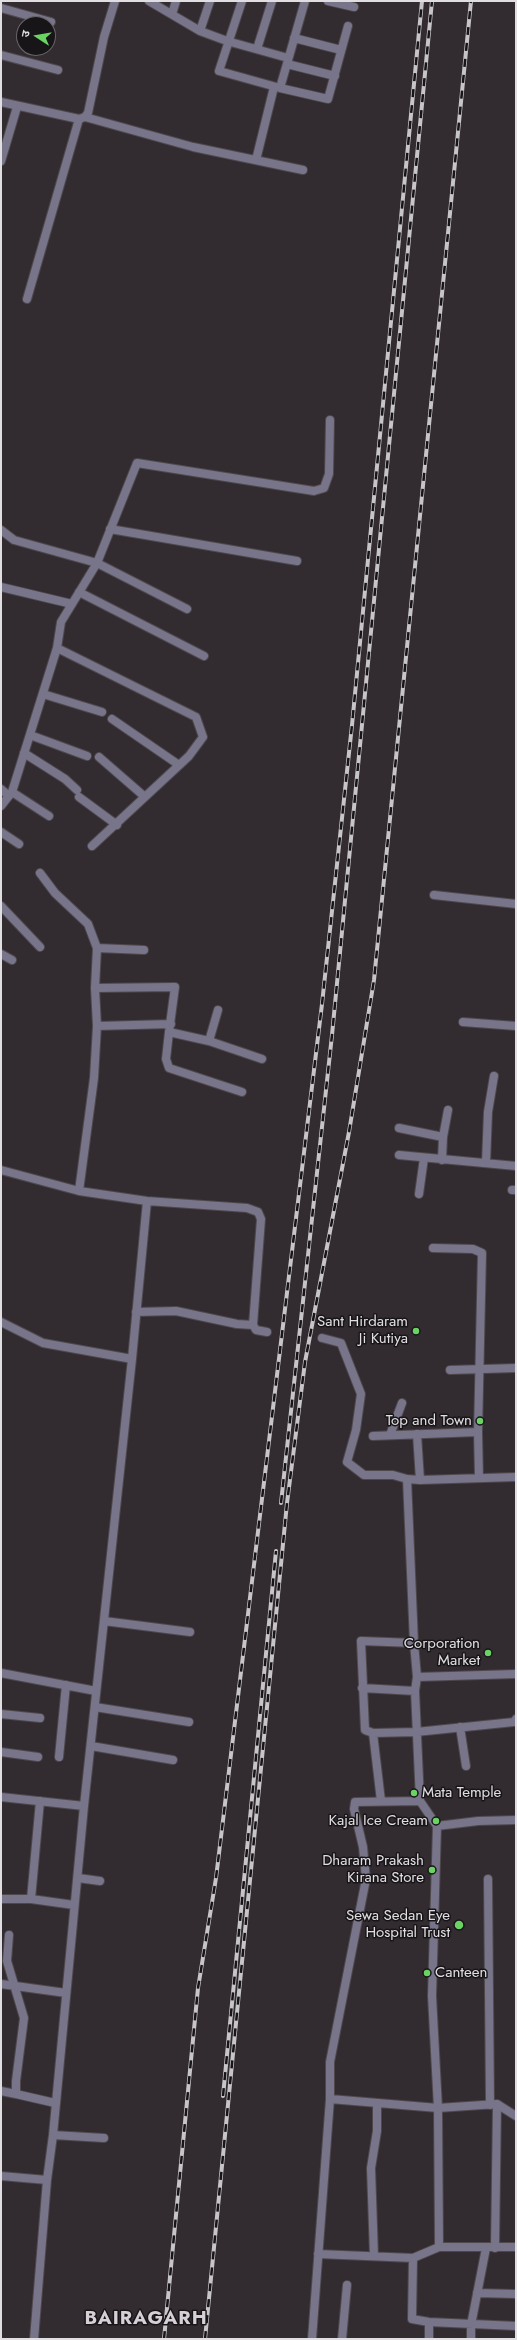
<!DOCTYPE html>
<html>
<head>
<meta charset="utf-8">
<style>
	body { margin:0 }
	#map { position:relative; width:517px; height:2340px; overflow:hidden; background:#322c31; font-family:Jost,"Noto Sans Devanagari",sans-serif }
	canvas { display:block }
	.frame { position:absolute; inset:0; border:2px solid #e1dee1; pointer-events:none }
	.north { position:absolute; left:16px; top:16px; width:40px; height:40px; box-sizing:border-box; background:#181518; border:1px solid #686568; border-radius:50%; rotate:282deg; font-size:11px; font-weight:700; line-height:16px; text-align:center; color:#e1dee1 }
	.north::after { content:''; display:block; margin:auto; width:14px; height:18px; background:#6ad363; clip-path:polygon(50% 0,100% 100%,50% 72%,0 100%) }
</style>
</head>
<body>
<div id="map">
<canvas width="517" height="2340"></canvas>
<div class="frame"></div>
<div class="north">उ</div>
</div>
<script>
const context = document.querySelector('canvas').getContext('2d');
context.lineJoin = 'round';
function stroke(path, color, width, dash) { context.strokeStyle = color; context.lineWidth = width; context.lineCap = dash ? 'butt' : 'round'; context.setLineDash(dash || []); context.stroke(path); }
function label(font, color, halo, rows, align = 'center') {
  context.font = font + ' Jost,sans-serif'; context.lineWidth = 3; context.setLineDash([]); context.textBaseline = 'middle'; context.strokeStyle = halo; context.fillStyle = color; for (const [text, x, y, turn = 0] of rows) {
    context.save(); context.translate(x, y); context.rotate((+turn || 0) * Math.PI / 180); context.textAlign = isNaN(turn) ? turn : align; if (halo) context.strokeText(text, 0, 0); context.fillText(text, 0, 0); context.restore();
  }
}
const street = new Path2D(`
	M149,1l51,30 27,10 61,17
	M242,1l-23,70 61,17 25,-87
	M328,1l26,6
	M1,8l50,14
	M172,14l4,-13
	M200,31l10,-30
	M294,38l47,12
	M257,49l15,-48
	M1,55l57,15
	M287,64l48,12
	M280,88l48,11 20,-73
	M1,102l78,17 6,-2 108,30 110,23
	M85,117l3,-4 16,-76 11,-36
	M256,160l18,-73
	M1,161l16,-54
	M27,299l52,-180
	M110,529l187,32
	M1,530l13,10 83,23 90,46
	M1,587l71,17
	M79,592l125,64
	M57,648l139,69 7,20 -14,19 -97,90
	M43,694l59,18
	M112,719l67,46
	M30,735l57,21
	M24,753l41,26 12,11
	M99,757l46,40
	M1,789l8,7
	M12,792l37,24
	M79,797l38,28
	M1,806l11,-14 45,-144 4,-26 36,-59 40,-100 177,28 10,-3 5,-14 1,-54
	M1,832l18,12
	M40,873l15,20 33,31 9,24 -2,40 2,38 -3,52 -15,113
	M434,895l82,9
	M1,906l39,41
	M97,948l47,2
	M1,954l11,6
	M95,988l80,-1 -6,45 40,9 53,18
	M463,1022l53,4
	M97,1026l74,-2
	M169,1032l-3,27 3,9 73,24
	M209,1041l9,-31
	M399,1128l44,9
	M399,1155l117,11
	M442,1160l1,-23 5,-27
	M486,1163l2,-51 6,-36
	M1,1170l78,21 68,10 100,7 11,4 3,7 -8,106 3,5 11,2
	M512,1190h4
	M419,1194l5,-36
	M433,1248l40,1 9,4 -4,179 1,46
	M136,1312l40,-1 61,13 16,1
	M1,1322l42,21 89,16
	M322,1338l19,5 20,51 -5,36 -9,32 17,13h29l14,4 13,1 96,-3
	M450,1370l66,-2
	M417,1434l3,46
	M390,1435l12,-32
	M373,1436l105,-4
	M407,1479l7,164 3,34 -2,14 5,110 17,25 -5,170 6,112 1,139
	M104,1621l86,11
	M1,1673l95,18
	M417,1677l99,-3
	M362,1688l53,3
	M95,1707l94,15
	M1,1714l39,4
	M460,1727l6,39
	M373,1733l-8,-3 -4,-89 53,2
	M91,1746l82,14
	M1,1752l37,5
	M59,1757l7,-72
	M1,1797l83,9
	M40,1801l-9,98 43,6
	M381,1801l-8,-68 43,-1 98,-10 2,-3
	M437,1826l41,-5 38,-1
	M78,1878l22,3
	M488,1879l2,226
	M1,1899h30
	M9,1935l-2,26 17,57 -8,63v13l39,9
	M1,1984l65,9
	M1,2091l15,3
	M330,2099l108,9 59,-4 19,12
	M53,2135l51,3
	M1,2176l46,4
	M495,2248l2,-144
	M318,2254l95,4 26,-11h77
	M374,2256l-3,-88 6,-37v-28
	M413,2258l-1,61 17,3 87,4
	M477,2293l39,1
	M429,2322v17
	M34,2339l13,-159 6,-45 31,-329 48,-447 15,-158
	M312,2339l18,-240v-37l36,-183 -3,-32 -9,-38 1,-7 65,-1
	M342,2339l5,-54
	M471,2339v-14l15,-77`);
stroke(street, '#4e484d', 10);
stroke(street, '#78748a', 8);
const rail = new Path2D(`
	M281,1503l51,-468 100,-1034
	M223,2096l53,-545
	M164,2339l34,-351 18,-110 106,-874 30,-279 70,-724
	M205,2339l82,-836 18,-141 44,-230 25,-152 97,-979`);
stroke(rail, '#c8c5c8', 4);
stroke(rail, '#181518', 2.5, [8]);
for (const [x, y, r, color] of [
	[416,1331,4,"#6ad363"],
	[480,1421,4,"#6ad363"],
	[488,1653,4,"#6ad363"],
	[414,1793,4,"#6ad363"],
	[436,1821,4,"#6ad363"],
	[432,1870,4,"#6ad363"],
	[459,1925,5,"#6ad363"],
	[427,1973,4,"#6ad363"]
]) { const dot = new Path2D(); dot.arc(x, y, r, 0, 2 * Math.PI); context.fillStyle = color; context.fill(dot); stroke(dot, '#181518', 1.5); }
label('15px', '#e1dee1', '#181518', [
	["Sant Hirdaram",408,1322],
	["Ji Kutiya",408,1339],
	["Top and Town",472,1421],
	["Corporation",480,1644],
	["Market",480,1661],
	["Mata Temple",422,1793,"left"],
	["Kajal Ice Cream",428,1821],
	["Dharam Prakash",424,1861],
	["Kirana Store",424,1878],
	["Sewa Sedan Eye",450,1916],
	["Hospital Trust",450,1933],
	["Canteen",435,1973,"left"]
], 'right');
context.letterSpacing = '1px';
label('bold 19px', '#d6cfd5', '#181518', [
	["BAIRAGARH",146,2319]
]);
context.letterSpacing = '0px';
</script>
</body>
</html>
